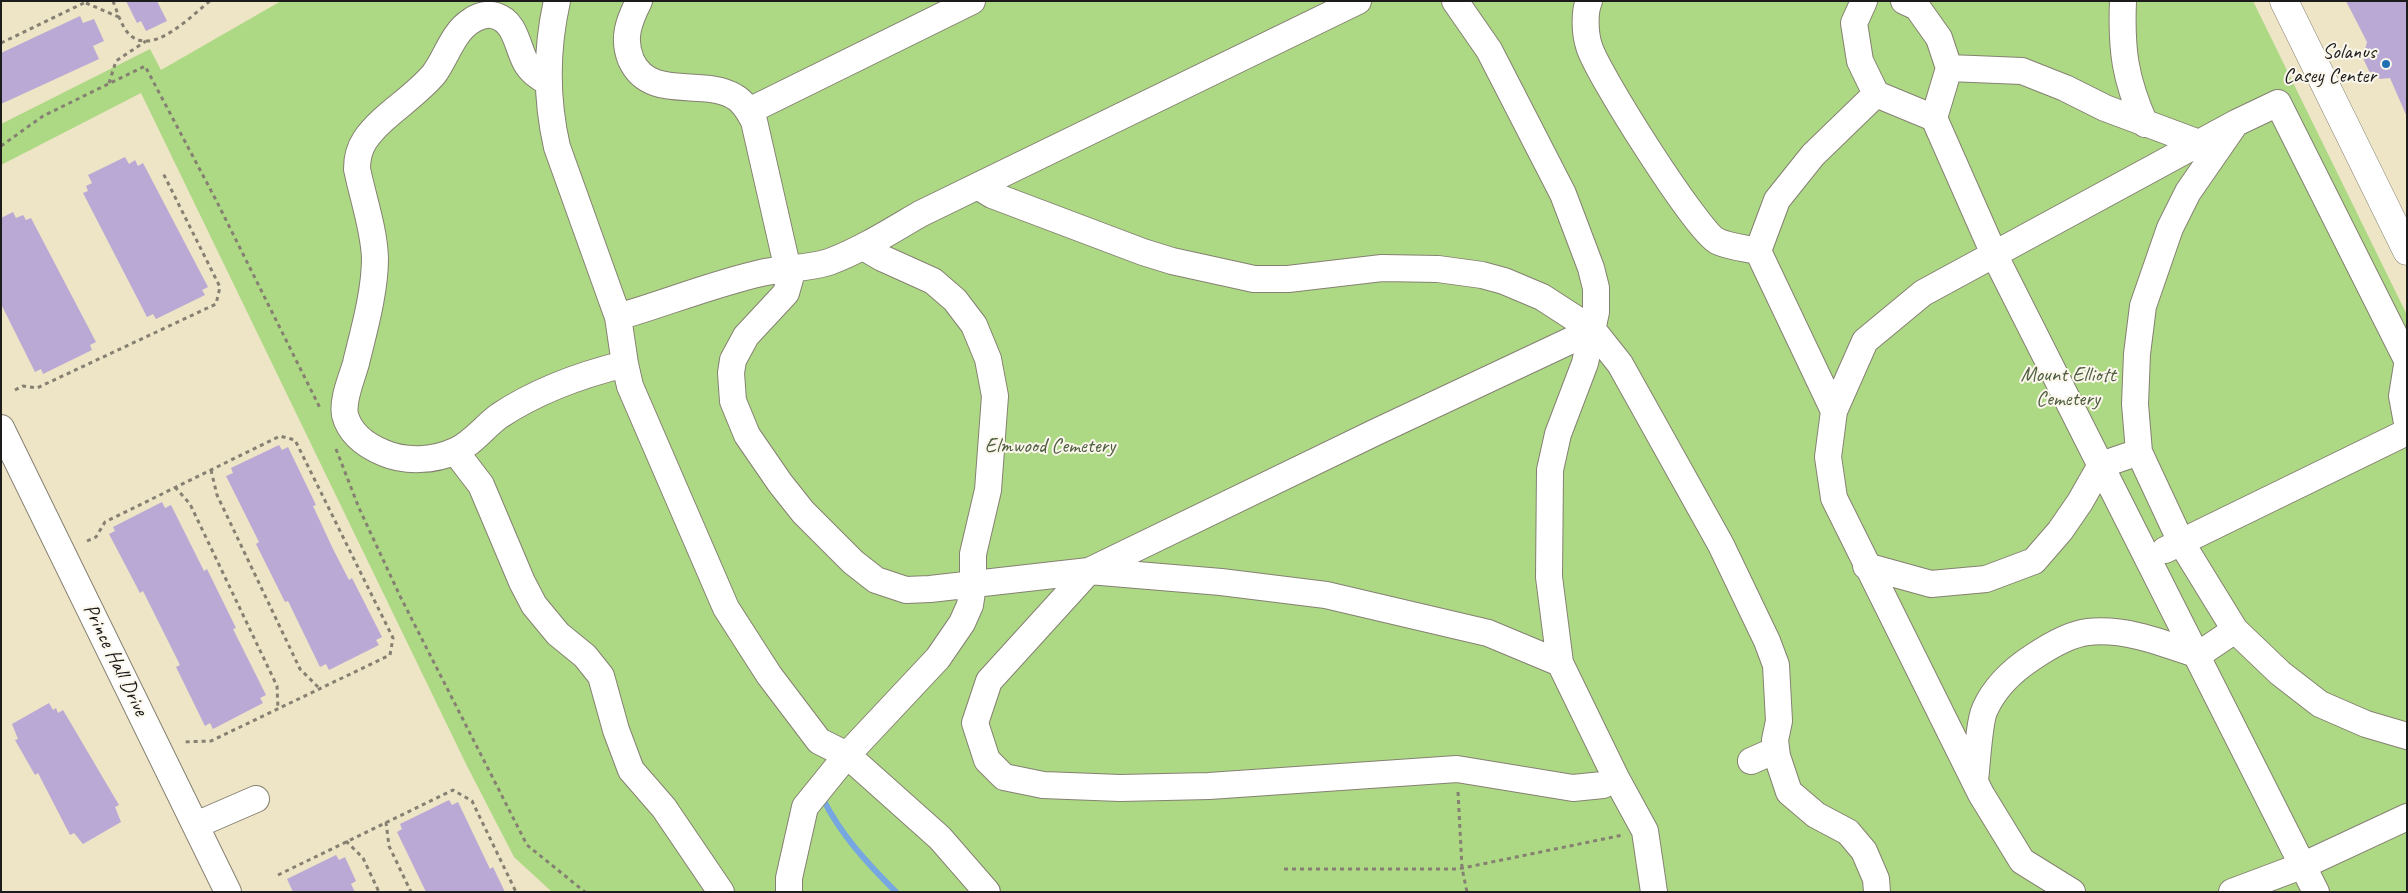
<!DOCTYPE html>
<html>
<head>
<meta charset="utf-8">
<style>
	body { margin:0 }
	#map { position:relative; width:2408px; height:893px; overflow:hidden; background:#eee4c6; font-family:Caveat,sans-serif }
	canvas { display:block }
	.frame { position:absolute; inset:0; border:2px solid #1c1c1c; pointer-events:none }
</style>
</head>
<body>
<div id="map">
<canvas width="2408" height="893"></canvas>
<div class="frame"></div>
</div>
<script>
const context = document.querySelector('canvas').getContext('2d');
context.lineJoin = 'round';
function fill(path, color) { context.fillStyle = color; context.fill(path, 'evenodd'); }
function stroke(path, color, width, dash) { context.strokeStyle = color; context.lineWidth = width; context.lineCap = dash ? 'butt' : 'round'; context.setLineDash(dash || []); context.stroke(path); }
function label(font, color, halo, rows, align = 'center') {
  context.font = font + ' Caveat,sans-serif'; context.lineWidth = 4; context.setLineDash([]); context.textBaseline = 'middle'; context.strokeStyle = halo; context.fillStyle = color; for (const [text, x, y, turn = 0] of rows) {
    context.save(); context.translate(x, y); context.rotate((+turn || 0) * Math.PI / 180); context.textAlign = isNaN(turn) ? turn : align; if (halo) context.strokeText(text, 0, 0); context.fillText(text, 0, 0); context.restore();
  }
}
fill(new Path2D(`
	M281,1h1972l154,314v577h-1855l-38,-35 -48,-93 -325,-671 -140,72v-41l149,-75 11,21z`), '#add985');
stroke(new Path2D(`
	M823,799c18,36 44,64 73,93`), '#77a7e1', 6);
fill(new Path2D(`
	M126,1h31l10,20 -21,10 -5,-10 -4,2z
	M2346,1h61v116l-17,-39 -10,1 -11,-8 -6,-13 4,-16z
	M80,16l3,7 11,-4 10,22 -11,5 6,13 -98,45v-51z
	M125,157l4,7 6,-4 3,6 5,-3 65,124 -6,3 3,5 -49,24 -3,-5 -6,3 -64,-124 5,-2 -2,-5 6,-3 -4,-8z
	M13,212l3,6 7,-3 3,5 5,-2 65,124 -6,3 2,5 -49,24 -2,-5 -6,3 -34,-68v-86z
	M279,445l3,5 6,-3 28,58 -3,1 20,43 16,31 3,-2 30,59 -6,3 3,5 -50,25 -3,-6 -6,3 -32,-66 -3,1 -29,-58 3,-2 -33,-66 7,-3 -2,-5z
	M162,502l3,6 6,-3 33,66 3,-2 29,59 -3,1 33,66 -6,3 3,5 -50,26 -3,-6 -5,3 -29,-59 4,-2 -37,-74 -3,2 -31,-59 6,-3 -2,-4z
	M49,703l4,7 3,-2 2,5 5,-3 56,95 -4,2 6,15 -38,22 -9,-11 -4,2 -32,-62 -3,2 -20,-35 3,-1 -6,-15z
	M449,800l3,5 6,-3 32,67 3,-2 12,25h-79l-29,-60 5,-3 -2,-5z
	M336,855l3,5 6,-3 11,24 -5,3 4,8h-62l-6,-13z`), '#baa9d5');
const minor = new Path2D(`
	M557,1c-11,49 -11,98 0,146l61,170 7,47 5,22 96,222 43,67 50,66 28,14 93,83 47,54
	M639,1c-10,20 -17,37 -8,59 19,42 72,17 104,37 9,5 14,15 19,24l36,158 -4,14 -40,43 -13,24 -2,13 2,28 14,34 33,48 23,29 50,50 23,18 30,10 24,-1 159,-18 132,11 105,13 162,38 72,30 56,115 29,53 9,61
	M1455,1l34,49 74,144 28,74 5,20v24l-11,51 -27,71 -8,36 -1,107 11,86
	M1589,1c-5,11 -4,33 0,45 7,26 108,185 128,195 12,6 28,7 41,10l76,160
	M1864,1l-10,22 6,38 16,33 58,24 60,136 322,638
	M1904,1l13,6 22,31 10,30 -15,50
	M2123,1c-2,49 2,78 22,123
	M1949,68l73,3 43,17 40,20 94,35
	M549,83c-10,-6 -18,-11 -23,-20 -9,-16 -10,-41 -30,-47 -8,-3 -18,0 -25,5 -18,11 -25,37 -37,53 -21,25 -52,41 -69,66 -6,9 -8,19 -8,29 6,29 17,60 18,89 0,34 -11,72 -19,105 -4,15 -14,36 -11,52 5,19 22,31 39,38 21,9 50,8 71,-2 17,-7 29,-24 44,-35 39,-26 81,-41 126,-52
	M749,111l223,-110
	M2233,127l-45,65 -18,36 -27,78 -6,48 -2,50 4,48 42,90 54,88 45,43 40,31 46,20 41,12
	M979,187l13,8 151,57 29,9 82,18h34l94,-11 56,1 44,6 22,6 38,16 51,33 27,34 101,181 46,96 9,24 3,56 -4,19 2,16 12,36 27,23 32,17 16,19 12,28 1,13
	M1758,251l19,-51 36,-45 63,-61
	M618,317c48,-14 95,-33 143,-44 22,-5 46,-4 68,-11 32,-12 62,-31 91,-48l438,-213
	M1593,330l-217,102 -287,139 -100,110 -14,42 12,37 17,17 39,8 77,3 89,-2 248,-17 116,19 30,-3 13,-7
	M2407,365l-5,31 5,27
	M1,428l227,464
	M455,451l26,34 41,97 12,23 24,29 27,22 16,20 15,54 15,40 33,38 57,84
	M2165,550l242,-118
	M1866,566l65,18 55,-5 48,-18 26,-30 20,-29 21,-37 38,-13
	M1751,761l25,-11
	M1975,780c2,-15 4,-59 10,-71 10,-22 28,-39 48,-52 15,-10 36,-23 55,-25 38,-4 75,11 110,23l37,-25
	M196,825l60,-26
	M789,892v-14l16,-71 42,-52 91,-97 24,-35 8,-18 3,-20v-31l15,-64 7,-94 -7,-37 -14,-34 -19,-25 -22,-19 -51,-23 -12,-7 -4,-6
	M2072,892l-50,-31 -41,-67 -147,-296 -6,-41 6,-46 31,-70 58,-48 313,-170 42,-20 129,257
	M2232,892l72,-27 103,-48`);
const major = new Path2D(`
	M2284,1l123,250`);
stroke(minor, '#858071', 28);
stroke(major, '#858071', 29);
stroke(new Path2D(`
	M113,1c4,10 8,24 15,32 23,26 64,-18 82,-32
	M86,3l35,15
	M1,43l87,-42
	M109,83l7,-22 30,-20
	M1,146l42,-30 102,-50 71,134 105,210
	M15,390l8,-4 14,2 179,-84 4,-17 -57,-114
	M336,449l23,59 41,88 127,249 58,47
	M211,470l6,25 83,174 20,20
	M175,487l15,17 87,182 1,23
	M87,541l9,-4 9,-15 175,-86 15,4 98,198 -3,17 -179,86 -29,1
	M1458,792l4,76 5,24
	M386,822l3,24 22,46
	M346,841l17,17 16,34
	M1284,869h174l165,-34
	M278,875l175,-85 19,11 44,91`), '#858071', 3, [4, 4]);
stroke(minor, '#fff', 26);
stroke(major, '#fff', 28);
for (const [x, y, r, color] of [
	[2386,64,5,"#1f6fb2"]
]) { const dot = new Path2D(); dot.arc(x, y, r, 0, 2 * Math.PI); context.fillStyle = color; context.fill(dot); stroke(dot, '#fbf7ec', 2); }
label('21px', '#1c1c1c', '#fbf7ec', [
	["Solanus",2376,52],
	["Casey Center",2376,76]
], 'right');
label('21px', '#4f5e41', '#fbf7ec', [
	["Mount Elliott",2068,375],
	["Cemetery",2068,399],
	["Elmwood Cemetery",1050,446]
]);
label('21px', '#1c1c1c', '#fbf7ec', [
	["Prince Hall Drive",115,660,64]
]);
</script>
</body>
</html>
